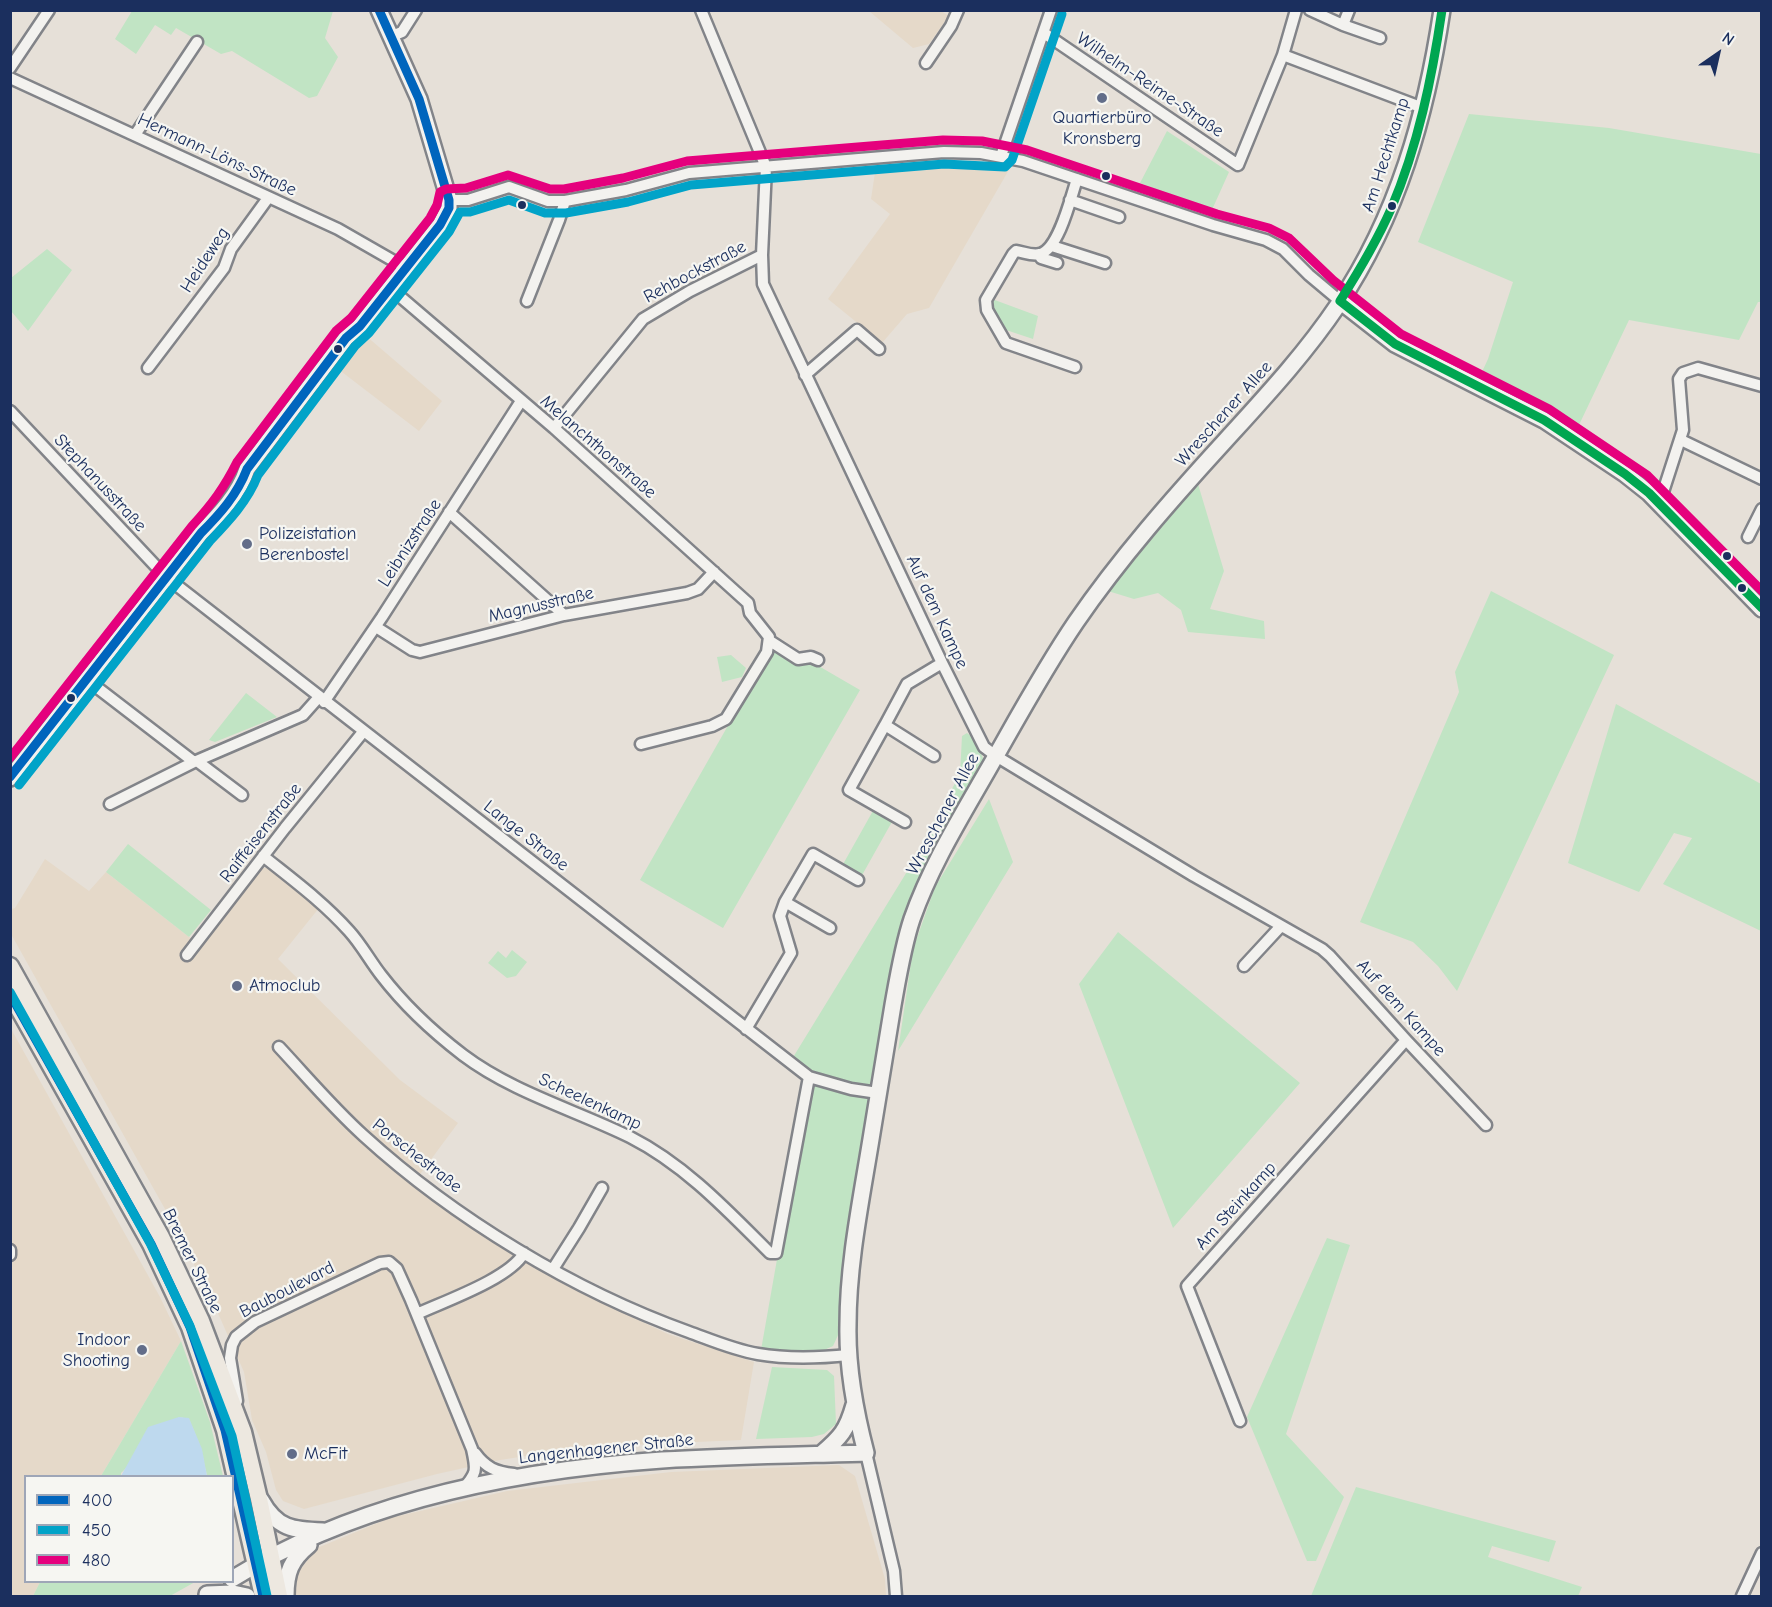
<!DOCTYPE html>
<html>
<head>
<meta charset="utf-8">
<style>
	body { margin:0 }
	#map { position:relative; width:1772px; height:1607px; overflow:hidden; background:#e6e0d8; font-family:"Comic Neue",sans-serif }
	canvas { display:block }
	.frame { position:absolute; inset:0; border:12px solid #1b2f5e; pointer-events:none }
	.legend { position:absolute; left:24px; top:1475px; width:210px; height:108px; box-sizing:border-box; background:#f6f6f2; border:2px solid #9ea6b7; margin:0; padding:8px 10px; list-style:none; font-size:18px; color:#1b2f5e }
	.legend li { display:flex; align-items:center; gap:12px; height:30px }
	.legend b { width:30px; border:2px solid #9ea6b7 }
	.north { position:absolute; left:1688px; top:24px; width:60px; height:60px; -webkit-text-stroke:4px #f6f6f2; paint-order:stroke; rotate:34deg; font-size:16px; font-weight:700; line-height:24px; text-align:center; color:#1b2f5e }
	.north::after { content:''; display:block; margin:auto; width:21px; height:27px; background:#1b2f5e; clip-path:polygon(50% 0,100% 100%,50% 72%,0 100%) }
</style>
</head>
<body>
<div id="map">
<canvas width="1772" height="1607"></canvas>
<div class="frame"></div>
<ul class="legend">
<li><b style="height:8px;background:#0065bd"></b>400</li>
<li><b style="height:8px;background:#01a3c8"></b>450</li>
<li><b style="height:8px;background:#e5007d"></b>480</li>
</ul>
<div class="north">N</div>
</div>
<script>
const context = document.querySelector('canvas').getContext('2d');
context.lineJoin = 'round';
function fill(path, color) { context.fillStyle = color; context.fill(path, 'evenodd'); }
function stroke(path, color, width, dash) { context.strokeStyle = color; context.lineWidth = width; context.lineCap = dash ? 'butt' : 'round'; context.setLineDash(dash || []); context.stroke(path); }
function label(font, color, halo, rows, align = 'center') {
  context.font = font + ' "Comic Neue",sans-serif'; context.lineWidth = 4.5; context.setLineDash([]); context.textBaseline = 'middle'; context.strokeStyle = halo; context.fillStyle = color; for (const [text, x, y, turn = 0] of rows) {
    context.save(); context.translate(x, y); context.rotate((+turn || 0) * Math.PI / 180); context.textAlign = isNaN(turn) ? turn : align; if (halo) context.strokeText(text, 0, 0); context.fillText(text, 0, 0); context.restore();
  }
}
fill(new Path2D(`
	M869,11h72l8,5 -20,28 -16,4z
	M936,163h40l34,5 -81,140 -22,6 -25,29 -54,-44 62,-85 -19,-15 5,-33z
	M365,335l77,66 -23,30 -81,-62z
	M45,859l44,32 17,-19 83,65 12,7 60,-76h10l48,40 -41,51 122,121 58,43 -46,62 72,51 85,51 99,47 86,28 -13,78 -156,7 -85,13 -63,14 -133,35 -21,-8 -7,-11 -10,-38 -14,-32 -8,-48 -27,-61 -38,-77 -168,-300v-25l4,-1z
	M10,1027l150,270 21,44 -80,135h-75v106h14l-7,14h-23z
	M839,1465l16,11 30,103 1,17h-590l1,-22 20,-26 73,-30 117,-27 164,-19z`), '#e5d9c9');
fill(new Path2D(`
	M132,11h201l-8,27 13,19 -21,39 -8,2 -77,-47 -11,3 -45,-26 -5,7 -16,-10 -19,29 -21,-15z
	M1469,114l140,14 152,26v148h-3l-19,38 -110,-20 -51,107 -97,-53 7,-15 25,-77 -95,-40z
	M1167,131l62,41 -18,40 -71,-29z
	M47,249l25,21 -44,61 -17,-20v-33z
	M992,299l46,17 -5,23 -30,-10 -11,-19z
	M1198,484l26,87 -14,38 54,12 1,18 -77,-7 -7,-22 -23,-17 -24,6 -26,-8z
	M1491,591l123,64 -157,336 -19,-25 -25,-24 -53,-20 99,-230 -4,-20z
	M776,650l34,11 50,29 -137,238 -83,-48 98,-172z
	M731,655l15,13 -4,9 -20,5 -5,-25z
	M246,693l31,24 -62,25 -6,-2z
	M1616,704l145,80v147l-98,-47 29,-46 -18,-5 -35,59 -71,-29z
	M967,733l9,7 8,21 -37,71 -42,93 -34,165 -22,133 -10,110 -6,13 -11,5 -61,-1 21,-119 30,-137 -20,-35 116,-189 52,-96 2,-38z
	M989,799l24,63 -115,189 15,-102 22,-62z
	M874,809l19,11 -32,57 -19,-11z
	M128,844l83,66 -22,27 -83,-65z
	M1118,932l182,151 -127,145 -94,-244z
	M512,950l15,12 -11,14 -9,2 -19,-15 10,-12 8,7z
	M1327,1238l23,7 -64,189 58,63 -28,64h-9l-60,-144z
	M181,1341l29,81 13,54h-16l-6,-27 -12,-30 -10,-2 -58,56v3h-20z
	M772,1367l55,3 7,6 2,48 -12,10 -12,3 -56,2z
	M1356,1487l200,54 -7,21 -57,-16 -4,11 94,30 -4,9h-267z
	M40,1582h155l-25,14h-137z`), '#c1e4c4');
fill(new Path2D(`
	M179,1417l10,1 13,31 5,27h-86l27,-49z`), '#bed9ee');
const street = new Path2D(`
	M701,10l65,157 -4,88 1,29 179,379 42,84 12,9 198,120 128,73 8,7 76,84 80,85
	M1310,10l33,15 6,-15
	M1343,25l37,13
	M1044,33l194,132 45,-110 13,-45
	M392,36l10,-4 14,-22
	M1283,55l140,53
	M926,63l25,-37 7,-16
	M10,68l39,-58
	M10,78l328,151 68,39
	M135,135l62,-93
	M1001,156l50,-146
	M449,200h19l41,-13 39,14h17l61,-11 63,-17 255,-21 37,1 42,8 190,64 53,15 17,9 26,26 31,26
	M1070,200l49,17
	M1052,246l53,17
	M1039,254l2,4 16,5
	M390,288l164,140 194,175 2,10 19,24 -2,15 -41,67 -14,7 -71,18
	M527,301l32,-81 6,-19
	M1075,367l-69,-24 -19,-33 -1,-10 27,-46 3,-3c8,1 15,5 24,3 19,-5 31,-57 37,-75
	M148,368l76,-100 7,-19 37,-51
	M805,375l52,-45 22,19
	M10,411l156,166 643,500 42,12 27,4
	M554,428l89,-109 47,-28 72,-36
	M1681,440l81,39
	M1657,502l6,-10 20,-62 -4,-51 4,-6 15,-5 64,18
	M449,512l115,103
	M1748,537l14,-28
	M376,627l36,23 8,2 144,-37 123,-22 11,-4 16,-17
	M770,641l28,18 13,-2 7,3
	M86,679l108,83
	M324,702l58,-85 139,-216
	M885,725l-36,65 56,32
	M934,756l-49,-31 22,-41 35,-21
	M197,761l45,34
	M110,804l84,-42 109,-47 16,-18
	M263,856c30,24 60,46 86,75 12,13 21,30 32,44 23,30 52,57 82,80 49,37 112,55 167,82 55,28 97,73 140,116h6l33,-176
	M830,928l-45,-26 28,-48 45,26
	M187,955l98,-127 78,-96
	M1244,966l37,-40
	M746,1029l45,-76 -11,-37 5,-14
	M279,1047c28,30 54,61 85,89 90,82 210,155 325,196 22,8 45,18 69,22 29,5 61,4 91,1
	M10,1250v5
	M553,1269l26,-41 23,-40
	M417,1314c28,-13 92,-35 107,-61
	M237,1401l-7,-43 2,-13 4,-8 19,-15 125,-59 9,-1 8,7 14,31 61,149c5,22 5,24 -10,41
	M1240,1421l-53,-135 219,-246
	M475,1453c11,15 21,19 39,21
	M866,1453l28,118 2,25
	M1742,1596l20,-43`);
const secondary = new Path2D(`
	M1340,301l55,43 149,76 81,54 24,19 113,116
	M10,778l191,-245c18,-18 38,-39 46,-64l99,-131 14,-12 80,-101 9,-17v-8l-30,-101 -40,-89
	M821,1454c20,-17 26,-24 33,-49
	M261,1500c16,29 32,30 62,31
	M232,1579c126,-78 284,-109 430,-119 68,-4 136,-5 204,-7 -11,-42 -19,-85 -18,-128 0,-64 14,-129 24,-192 7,-43 14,-85 21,-128 5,-28 10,-59 19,-86 19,-54 49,-102 77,-151 28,-49 55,-99 87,-146 44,-64 96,-123 149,-181 40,-44 80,-87 113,-136 60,-90 88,-189 104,-295
	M207,1594l26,-1 14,3
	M286,1596c0,-24 5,-36 23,-51`);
const primary = new Path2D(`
	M10,966l151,271 40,84 42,111 16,67 20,97
	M10,993l141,251 39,83 35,103 38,166`);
stroke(street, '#828489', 15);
stroke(secondary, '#828489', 20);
stroke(primary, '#828489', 21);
stroke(street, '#f3f2ef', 10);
stroke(secondary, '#f3f2ef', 15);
stroke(primary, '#ede8e0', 16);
stroke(new Path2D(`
	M10,777l191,-244c19,-19 36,-38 46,-64l99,-131 14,-12 80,-101 9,-17v-8l-30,-101 -40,-89
	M10,994l141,250 39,83 35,103 38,166`), '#0065bd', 9);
stroke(new Path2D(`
	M19,785l191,-244c19,-20 38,-40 48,-66l97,-129 14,-13 80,-101 11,-20h10l39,-12 36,13h21l62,-11 63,-17 253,-21 61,3 7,-7 50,-146
	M10,992l140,251 40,83 42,110 35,160`), '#01a3c8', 9);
stroke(new Path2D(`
	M10,758l182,-232c20,-22 32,-38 45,-64l99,-131 15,-13 79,-100 7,-13 3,-13 6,-3 20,-1 42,-13 42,14h14l59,-11 64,-17 256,-21 39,1 45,9 190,64 52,14 20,10 44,42 68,54 148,75 98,66 115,116`), '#e5007d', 9);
stroke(new Path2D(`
	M1442,10c-10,68 -24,136 -51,199 -14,32 -32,62 -51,92l55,43 149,76 81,54 24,19 113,115`), '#00a651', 9);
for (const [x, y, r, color] of [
	[1102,98,6,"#626d89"],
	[1106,176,5,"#1b2f5e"],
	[522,205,5,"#1b2f5e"],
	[1392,206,5,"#1b2f5e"],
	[338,349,5,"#1b2f5e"],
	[247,544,6,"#626d89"],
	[1727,556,5,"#1b2f5e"],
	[1742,588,5,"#1b2f5e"],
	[71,698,5,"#1b2f5e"],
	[237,986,6,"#626d89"],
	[142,1350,6,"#626d89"],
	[292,1454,6,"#626d89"]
]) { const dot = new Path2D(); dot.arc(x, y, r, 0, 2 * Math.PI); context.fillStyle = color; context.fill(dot); stroke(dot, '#f6f6f2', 2); }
label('18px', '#1b2f5e', '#f6f6f2', [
	["Wilhelm-Reime-Straße",1150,85,34],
	["Hermann-Löns-Straße",217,155,25],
	["Am Hechtkamp",1386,155,-72],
	["Heideweg",205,260,-57],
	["Rehbockstraße",695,272,-28],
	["Wreschener Allee",1224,414,-48],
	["Melanchthonstraße",598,447,41],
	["Stephanusstraße",100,483,47],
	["Leibnizstraße",410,543,-57],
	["Magnusstraße",541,605,-13],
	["Auf dem Kampe",937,612,65],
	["Wreschener Allee",943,814,-62],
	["Raiffeisenstraße",261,833,-52],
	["Lange Straße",526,836,38],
	["Auf dem Kampe",1401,1008,48],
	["Scheelenkamp",590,1102,25],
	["Porschestraße",417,1156,38],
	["Am Steinkamp",1236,1206,-48],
	["Bremer Straße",192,1261,64],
	["Bauboulevard",287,1290,-27],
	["Langenhagener Straße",606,1449,-6]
]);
label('18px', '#1b2f5e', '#f6f6f2', [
	["Quartierbüro",1102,118,"center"],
	["Kronsberg",1102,139,"center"],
	["Polizeistation",259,534],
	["Berenbostel",259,555],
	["Atmoclub",249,986],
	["Indoor",130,1340,"right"],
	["Shooting",130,1361,"right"],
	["McFit",304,1454]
], 'left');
</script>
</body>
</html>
